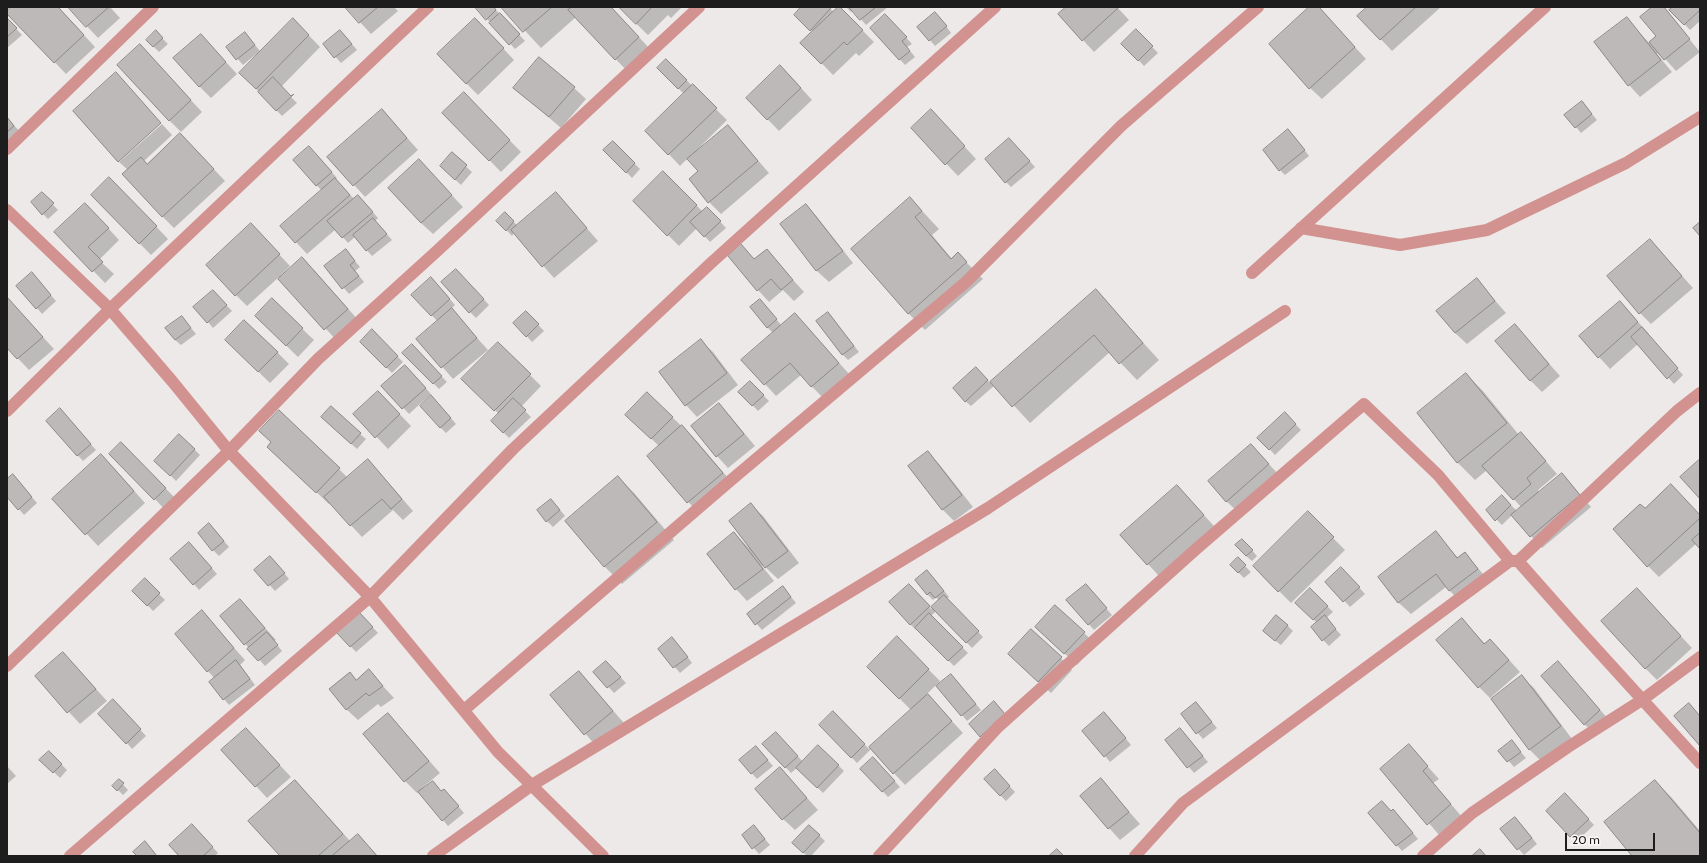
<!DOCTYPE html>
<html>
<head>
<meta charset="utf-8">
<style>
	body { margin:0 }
	#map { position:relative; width:1707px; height:863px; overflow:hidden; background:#ede9e9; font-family:Cabin,sans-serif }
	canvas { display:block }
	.frame { position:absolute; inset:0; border:8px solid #1e1d1d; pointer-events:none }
	.scale { position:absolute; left:1565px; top:833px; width:90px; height:18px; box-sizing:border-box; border:2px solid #1e1d1d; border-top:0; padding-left:5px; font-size:12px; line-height:14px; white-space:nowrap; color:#1e1d1d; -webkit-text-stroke:3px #fbf6f6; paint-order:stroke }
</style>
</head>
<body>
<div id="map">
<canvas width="1707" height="863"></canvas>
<div class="frame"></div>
<div class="scale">20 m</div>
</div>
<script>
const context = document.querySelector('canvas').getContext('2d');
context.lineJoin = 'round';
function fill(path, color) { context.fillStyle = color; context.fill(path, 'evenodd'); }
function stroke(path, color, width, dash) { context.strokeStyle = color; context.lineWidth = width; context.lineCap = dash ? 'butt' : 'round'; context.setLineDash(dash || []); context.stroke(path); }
fill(new Path2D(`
	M12,7h46l37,40 -29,27 -59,-62z
	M69,7h41l10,11 -22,20z
	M346,7h48l4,4 -27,23z
	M476,7h17l32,34 -10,8z
	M503,7h108l39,42 -23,22 -51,-54 -35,31z
	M619,7h63l-11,11 -3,-3 -20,20z
	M803,7h25l6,5 5,-5 35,35 -15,14 -3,-3 -23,22 -31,-32 11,-11 -18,-17z
	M846,7h42l-22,18 -13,-15 -2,2z
	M1067,7h50l12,13 -35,32 -35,-38z
	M1311,7h7l48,52 -44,40 -12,-11z
	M1369,7h72l-49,44 -33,-35z
	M1654,7h9l37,45 -24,19 -17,-19 -2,2 15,18 -32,25 -11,-12 -3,-67 23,25 8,-7z
	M1674,7h25l1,14 -10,9 -19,-20z
	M7,19l15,16 -15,13z
	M293,19l27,28 -39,40 16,16 -15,13 -41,-43z
	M941,19l10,14 -16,13 -16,-19z
	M891,21l21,23 -5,3 8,10 -10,8 -34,-37z
	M1136,30l22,23 -14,13 -21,-22z
	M487,31l27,29 -36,35 -12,-12z
	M201,35l36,39 -26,24 -12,-12z
	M161,37l7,7 -9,8 -12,-12z
	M346,37l11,13 -16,13 -16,-18z
	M250,39l10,12 -17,14 -15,-17z
	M151,57l51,55 -21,20 -12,-12z
	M666,60l61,60 -30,30 1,1 30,-25 41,47 -48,41 -12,-12 -9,-31 -12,-13 -8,8 -33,-35 37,-37 -26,-26z
	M792,78l20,22 -33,31 -32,-33z
	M515,88h59l12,11 -25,29z
	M475,105l46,47 -20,20 -58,-59z
	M1587,108l10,12 -16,13 -5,-6z
	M7,117l18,21 -18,15z
	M393,122l25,28 -53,47 -36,-40z
	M942,122l34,37 -18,17 -46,-48z
	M162,124l10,11 -28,26 3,4 45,-19 33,35 -51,47 -12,-12 -34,-46 -9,-8z
	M1294,136l15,20 -24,19 -5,-5z
	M613,142l27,27 -8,9 -27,-28z
	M1015,145l20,22 -24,20 -5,-5z
	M315,153l22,25 -2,1 19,20 4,-3 6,6 14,16 -3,3 17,19 -20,16 -17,-19 -7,6 -12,-14 -29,25 -26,-28 41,-35 -28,-31z
	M452,154l20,18 -11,13 -14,-13z
	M430,172l33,35 -30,27 -12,-11z
	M663,172l40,40 10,2 13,14 -16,14 -13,-14 -18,18 -45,-45z
	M121,190l47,49 -17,16 -59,-60z
	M42,193l16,17 -10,9 -5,-5z
	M556,193l42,48 -44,37 -40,-45 -2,3 -14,-15 7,-7 13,12z
	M910,198l29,31 -7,6 20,24 6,-5 25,25 -58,51 -17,-17z
	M806,205l11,12 36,46 -24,19 -12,-11 -36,-47z
	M97,216l22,24 -20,20 15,14 -9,9 -49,-51z
	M262,236l28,30 -9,9 1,2 32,-7 45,51 -22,20 -58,-64 -32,29 -11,-11z
	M1650,240l43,48 -42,36 -11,-11z
	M741,246l14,14 11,-10 38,42 -10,9 -11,-11 -14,12 -11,-12z
	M346,250l14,17 -5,4 9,11 -15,12 -24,-28z
	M462,276l27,29 -13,13 -6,-6z
	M37,279l19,22 -14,13 -5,-6z
	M1477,280l29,33 -39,31 -12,-11z
	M437,284l18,21 -4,4 37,41 -35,29 -35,-40 20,-17 -25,-27z
	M213,291l19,20 -19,17 -5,-6z
	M1096,291l63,69 -22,20 -27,-28 -80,71 -35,-38 -24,21 -6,-5 17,-27 8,9z
	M7,298l47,51 -25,21 -22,-23z
	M272,300l42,40 -16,17 -42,-41z
	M760,300l22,26 13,-12 55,61 -27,23 -22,-23 -25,21 -33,-36 30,-27 -6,-6z
	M1620,302l29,32 -1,1 35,40 -9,9 -36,-40 -28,25 -11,-12z
	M526,312l18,19 -12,11 -17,-19z
	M828,313l31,39 -11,8 -6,-6z
	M182,317l14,17 -15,11 -6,-5z
	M1515,325l45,51 -18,16 -12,-12z
	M372,331l31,31 -11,11 -31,-31z
	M701,341l12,11 25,33 -41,32 -11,-12z
	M498,343l43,43 -20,21 10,10 -22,21 -17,-17 7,-7 -36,-35z
	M412,346l35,36 -8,7 -35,-36z
	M238,352h39l12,12 -19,19z
	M411,372l20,22 -22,20 -26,-28z
	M1466,374l17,17 36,44 13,10 25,29 -19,16 2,3 22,-19 29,33 -49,41 -30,-33 -10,10 -15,-15 15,-14 15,15 4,-4 -34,-37 -12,10 -17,-17 -40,-50z
	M750,382l19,19 -11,10 -18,-19z
	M437,402l19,22 -10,9 -6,-6z
	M390,404l21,22 -23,23 -33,-35z
	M719,404l11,12 25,30 -27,22 -11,-12z
	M1285,413l16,17 -26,25 -16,-17z
	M65,415l31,35 -13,11 -36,-40z
	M672,417l22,21 40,47 -35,29 -51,-58 11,-10 -21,-20z
	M328,423l32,11 6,5 -9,10z
	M121,443l56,57 -11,11 -11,-12z
	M1251,445l29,31 -42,36 -12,-11z
	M194,449l6,6 -24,26 -15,-15z
	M927,452l12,12 34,43 -19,14 -11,-11 -34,-44z
	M280,458l59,11 9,9 31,-6 34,39 -10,9 -10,-10 -31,27 -32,-34 -1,1z
	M113,467l32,36 -47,43 -44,-47z
	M13,475l24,28 -13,12 -17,-20v-15z
	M618,477l17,17 39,46 -52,44 -17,-17 -39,-46z
	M1188,498l27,29 -56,49 -38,-41z
	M751,505l12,11 36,47 -21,16 -15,-14 -1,1 12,15 -27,20 -11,-12 -2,-56 15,15 1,-1z
	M557,506l8,10 -12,11 -6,-6z
	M1645,509l55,6v32l-3,-4 -38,34 -11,-11z
	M1308,513l37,37 -54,53 -37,-37z
	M215,530l14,17 -10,9 -6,-6z
	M1436,533l22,25 7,-5 24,28 -28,21 -15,-15 -35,27 -12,-11 -20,-26z
	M1248,546l9,10 -5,5 -6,-5z
	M195,549l22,25 -18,16 -5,-6z
	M1238,559l13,13 -7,6 -13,-13z
	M276,563l13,16 -14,12 -19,-21z
	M1347,574l18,20 -15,13 -23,-25z
	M933,577l16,20 -2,2 36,38 -11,11 -36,-37 -5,5 37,37 -14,13 -37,-37 -1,1 -6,-6 5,-33 16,18 8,-8 -3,-4 -3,3 -6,-6z
	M145,580l20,20 -12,11 -19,-20z
	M783,587l13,16 -34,27 -14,-16z
	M1310,589l23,23 -7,6 15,17 -12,11 -6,-6 -6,-17 -20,-20z
	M1091,591l21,24 -18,15 -27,-30z
	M240,600l36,40 -2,1 8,10 -17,15 -44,-49z
	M1648,601l44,47 -35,32 -12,-12z
	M202,612l43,48 -5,5 15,20 -26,20 -5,-6 -9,-20 -7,-8z
	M365,619l13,14 -22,19 -19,-20z
	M1462,619l23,25 17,8 18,20 -30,26 -11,-11z
	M1287,625l6,6 -12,14 -11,-8z
	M1084,633l12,11 -19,21 -29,-27z
	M897,638l43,43 -13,13 36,39 -58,52 -34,-36 -14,14 -37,-38 13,-13 36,37 42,-39 -43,-43z
	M678,644l14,19 -12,10 -21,-24z
	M63,653l44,48 -27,23 -44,-48z
	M1061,658l11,12 -21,23 -30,-28z
	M1558,663l53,59 -15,13 -12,-11z
	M612,668l14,15 -12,10 -19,-21z
	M369,671l25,27 -13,9 -3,-3 -20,16 -12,-11 4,-35 7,7z
	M579,672l45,51 -28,23 -44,-51z
	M1522,677l12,11 38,51 -31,22 -11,-11 -38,-51z
	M957,681l24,29 -14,11 -5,-6z
	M1196,703l21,25 -14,11 -21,-24z
	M119,706l27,30 -14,13 -5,-6z
	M388,714l52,59 -18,15 20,4 8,4 14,17 -16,13 -29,-35 -2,2 -12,-12 -41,-47z
	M1110,719l21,26 -21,17 -5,-6z
	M246,729l45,48 -24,21 -44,-48z
	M1180,729l28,33 -14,11 -28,-33z
	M782,739l21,23 35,3 6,6 -21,22 -26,-25 -6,5 -27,-29z
	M1512,742l14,16 -12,9 -14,-16z
	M1409,746l30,33 -6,4 29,34 -22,19 -58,-67z
	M49,752l18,18 -7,8 -19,-18z
	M761,752l12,14 -16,13 -17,-19z
	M879,764l21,23 -12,10 -26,-28z
	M7,766l9,10 -9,8z
	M1000,776l15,16 -9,9 -6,-6z
	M119,780l9,10 -5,5 -9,-9z
	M791,780l27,30 -23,20 -12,-11z
	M1101,780l39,44 -20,16 -11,-12z
	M295,781l56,61 7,-7 20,21h-97z
	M1655,781l17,17 28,33v25h-67z
	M1565,794l29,31 -18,17 -29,-31z
	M1391,812l8,4 19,23 -16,12 -33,-38z
	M1521,824l16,20 -13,11 -23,-26z
	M809,826l16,15 -14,15h-4l-13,-13z
	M198,831l20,22 -3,3h-35z
	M759,832l11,13 -11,9 -16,-18z`), '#0003');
const building = new Path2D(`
	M11,7h47l26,28 -30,28 -47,-49v-3z
	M68,7h41l-23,20z
	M345,7h33l-19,16z
	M475,7h19l2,3 -10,10z
	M501,7h51l-29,25z
	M572,7h39l28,30 -24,23 -47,-50z
	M619,7h33l-16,17z
	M801,7h29l1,1 -21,23 -16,-16z
	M838,7h2l23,23 -16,15 -3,-3 -23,22 -21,-21z
	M849,7h27l-16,13z
	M1066,7h51l1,1 -36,33 -24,-27z
	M1309,7h10l36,40 -46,42 -40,-45z
	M1367,7h49l-36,33 -23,-24z
	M1652,7h12l26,32 -26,21 -15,-18 7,-6 -16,-19z
	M1673,7h27v3l-16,15 -15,-15z
	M935,12l12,14 -18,15 -12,-14z
	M500,13l20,21 -11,11 -20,-22z
	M885,14l22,23 -5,4 8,10 -11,9 -29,-32z
	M1627,17l34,43 -33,26 -34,-44z
	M7,18l10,10 -10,9z
	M293,18l16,17 -53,54 -17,-16z
	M475,18l29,30 -38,36 -29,-30z
	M1136,29l17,17 -15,15 -17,-17z
	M156,30l7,8 -10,9 -7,-7z
	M340,30l12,14 -18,14 -11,-14z
	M245,32l10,13 -19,15 -10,-13z
	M201,34l25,28 -27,25 -26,-29z
	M140,44l51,56 -22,21 -52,-56z
	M539,57l36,30 -26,30 -36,-29z
	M666,59l21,21 -9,9 -21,-21z
	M780,65l21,23 -34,32 -21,-22z
	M116,72l45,51 -43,39 -45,-51z
	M273,77l18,19 3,-2 -18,17 -18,-19z
	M693,84l24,24 -49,47 -23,-24z
	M464,92l46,48 -21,21 -47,-48z
	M1582,101l10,13 -17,14 -11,-13z
	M382,109l25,29 -54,48 -26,-29z
	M931,109l34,37 -20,19 -34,-37z
	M7,117l7,9 -7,6z
	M728,125l30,36 -50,42 -19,-24 9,-8 -11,-12z
	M1288,129l17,21 -26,21 -16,-21z
	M180,133l34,36 -52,48 -40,-43 19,-17 6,7z
	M1009,138l21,23 -25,22 -20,-24z
	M613,141l22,22 -9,10 -23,-23z
	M309,146l23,26 -16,14 -23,-26z
	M452,152l15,13 -12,15 -15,-14z
	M419,159l33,36 -31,28 -33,-35z
	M663,171l34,34 -30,31 -34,-35z
	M109,177l48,49 -18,18 -48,-49z
	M335,178l15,17 -55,48 -15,-17z
	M42,192l12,11 -12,12 -11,-13z
	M556,192l31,36 -45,39 -31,-37z
	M358,195l15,17 -31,26 -15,-17z
	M910,197l12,14 -7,6 36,42 7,-7 9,10 -59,52 -57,-65z
	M85,203l24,25 -21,19 15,15 -11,10 -38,-40z
	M806,204l37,47 -27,20 -36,-47z
	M707,207l14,14 -17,16 -14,-15z
	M505,212l9,9 -8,10 -10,-10z
	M373,218l14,16 -21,17 -13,-16z
	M1700,222v14l-7,-8z
	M251,223l29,31 -45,42 -29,-31z
	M1650,239l32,37 -43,38 -32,-38z
	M741,244l13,15 13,-10 26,31 -12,10 -10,-11 -14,12 -29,-35z
	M346,249l9,12 -5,4 9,11 -17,13 -18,-23z
	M302,257l46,52 -24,21 -46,-51z
	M456,269l28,30 -15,14 -28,-31z
	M32,272l19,23 -15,14 -20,-23z
	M431,277l19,22 -19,17 -20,-21z
	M1477,278l18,23 -40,32 -19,-22z
	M1096,289l47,54 -24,21 -25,-29 -82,72 -22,-25z
	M213,290l14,15 -20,18 -14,-16z
	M7,297l36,40 -26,22 -10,-11z
	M272,298l31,30 -17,18 -31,-30z
	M760,299l17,20 -10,9 -17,-21z
	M1620,301l18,21 -40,36 -19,-22z
	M452,308l25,30 -36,30 -25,-29z
	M526,311l13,13 -13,13 -13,-14z
	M828,312l26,34 -12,9 -26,-34z
	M795,313l44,50 -28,24 -21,-24 -26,22 -23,-25z
	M182,316l9,12 -16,12 -10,-12z
	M244,320l34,32 -20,20 -33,-32z
	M1515,324l34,40 -19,17 -35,-40z
	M1642,327l36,41 -11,11 -36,-42z
	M372,329l26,27 -12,12 -26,-26z
	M701,339l26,34 -42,33 -26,-34z
	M498,342l33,32 -37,37 -33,-32z
	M412,344l30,32 -9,8 -31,-31z
	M405,365l21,23 -24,21 -21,-23z
	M976,367l12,13 -23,22 -12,-14z
	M1466,373l41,50 -50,40 -40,-50z
	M750,381l14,14 -12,11 -14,-14z
	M378,391l22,23 -25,24 -22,-24z
	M647,392l26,25 -22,22 -26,-24z
	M431,395l20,23 -11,10 -20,-22z
	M513,398l13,12 -23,23 -12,-12z
	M719,403l25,31 -28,23 -25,-31z
	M331,406l30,27 -10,11 -30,-27z
	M60,408l31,36 -14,12 -31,-35z
	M279,410l61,58 -24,25 -49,-46 4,-5 -12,-11z
	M1285,412l11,12 -27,26 -12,-12z
	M682,425l41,48 -36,30 -40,-47z
	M1521,432l25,29 -19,17 4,6 -18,16 -31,-34z
	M179,434l16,15 -25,27 -16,-15z
	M121,442l45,46 -12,12 -45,-46z
	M1251,444l18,20 -43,38 -18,-21z
	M928,451l34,44 -20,15 -34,-44z
	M101,454l33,37 -49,44 -33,-36z
	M368,459l34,40 -11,10 -9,-10 -32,27 -26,-29z
	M1700,459v40l-20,-22z
	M1562,473l18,22 -50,42 -19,-22z
	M13,474l19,23 -14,13 -11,-13v-18z
	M618,476l39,46 -53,45 -39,-46z
	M1671,484l29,31v3l-53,49 -34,-38 27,-25 5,4z
	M1177,485l27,30 -57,50 -27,-30z
	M1502,495l9,10 -16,16 -9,-11z
	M551,499l9,11 -14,12 -9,-12z
	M751,503l37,48 -23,17 -36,-47z
	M1308,511l26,26 -56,55 -25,-26z
	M209,523l15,18 -12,10 -14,-18z
	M1436,531l21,27 8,-6 13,17 -29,22 -13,-17 -38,29 -20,-26z
	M734,532l29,37 -28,21 -28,-36z
	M1700,533v16l-8,-9z
	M1242,539l11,11 -7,6 -11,-11z
	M189,542l23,26 -19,17 -23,-26z
	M270,556l15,17 -17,13 -14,-16z
	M1238,557l8,8 -8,8 -8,-8z
	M1341,567l19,20 -17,15 -18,-20z
	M927,570l17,21 -9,7 -5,-6 -3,3 -12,-15z
	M145,578l15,15 -13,13 -15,-15z
	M909,584l21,22 -20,19 -21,-23z
	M1086,584l21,24 -19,17 -22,-25z
	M783,586l8,11 -36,28 -8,-11z
	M1310,588l18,18 -15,14 -18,-17z
	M1637,588l44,48 -36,33 -44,-48z
	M944,595l35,36 -13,12 -35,-36z
	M240,599l25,29 -21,17 -24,-29z
	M1055,605l30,27 -21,22 -29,-27z
	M202,610l32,38 -27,24 -32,-38z
	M359,612l14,15 -23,20 -14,-15z
	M929,613l34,34 -15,14 -33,-33z
	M1276,615l12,10 -13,16 -12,-10z
	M1325,615l11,14 -14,12 -11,-14z
	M1462,618l22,26 6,-5 19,21 -31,28 -42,-48z
	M1031,629l31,28 -24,25 -30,-28z
	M267,632l11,13 -20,16 -11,-12z
	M897,636l32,33 -30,30 -32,-32z
	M672,637l16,20 -15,11 -15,-19z
	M63,652l33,37 -29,24 -32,-37z
	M236,660l14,19 -27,21 -14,-18z
	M606,661l15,16 -14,11 -14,-16z
	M1558,661l42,49 -16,15 -43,-49z
	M369,669l14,17 -14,10 -3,-3 -20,17 -17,-21 21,-17 6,8z
	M579,671l34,40 -29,24 -34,-40z
	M951,674l25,30 -15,12 -25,-30z
	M1522,675l39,51 -32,24 -38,-51z
	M928,694l24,27 -59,53 -24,-27z
	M113,699l28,30 -15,15 -28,-30z
	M994,701l11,13 -25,23 -11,-13z
	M1196,702l16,20 -16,12 -15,-20z
	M1689,703l11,13v30l-26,-30z
	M833,711l32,33 -14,14 -32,-33z
	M1104,712l22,26 -22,19 -22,-26z
	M388,713l41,48 -25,21 -41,-48z
	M246,728l34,37 -25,22 -34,-37z
	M1180,728l23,28 -16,12 -22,-28z
	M776,732l22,24 -13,12 -23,-24z
	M1512,740l9,12 -14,10 -9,-11z
	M1409,744l19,22 -5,5 28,33 -24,21 -47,-56z
	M818,745l21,20 -22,23 -21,-20z
	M756,746l12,14 -17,14 -12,-14z
	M49,751l13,13 -9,9 -14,-13z
	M873,757l22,24 -13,11 -22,-23z
	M780,767l27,31 -25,22 -27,-31z
	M995,769l15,17 -10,10 -16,-17z
	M1101,778l28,34 -21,17 -28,-33z
	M119,779l5,4 -7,8 -5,-5z
	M295,780l48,54 -25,22h-38l-32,-35z
	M1655,780l45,53v23h-68l-28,-34z
	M433,781l8,10 3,-2 15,17 -17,15 -24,-29z
	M1565,793l24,26 -19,18 -24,-26z
	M1382,801l9,10 2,-2 20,24 -17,13 -28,-33z
	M1515,817l17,21 -15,12 -17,-21z
	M192,824l21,23 -10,9h-24l-10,-11z
	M754,825l11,14 -13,10 -10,-14z
	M809,825l11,10 -17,18 -11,-10z
	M358,834l19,22h-45z
	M145,841l12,15h-20l-4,-4z
	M1057,849l7,7h-15z
	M1480,849l6,7h-14z`);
fill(building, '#bdb9b9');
stroke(building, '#8c8888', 1);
stroke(new Path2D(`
	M7,149l146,-142
	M7,210l103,99 62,72 57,70 141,146 128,155 105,104
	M1301,228l99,17 87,-15 139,-67 74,-46
	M1252,273l293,-266
	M7,411l103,-102 318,-302
	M1518,561l159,-150 23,-18
	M7,666l222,-215 89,-92 119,-108 262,-244
	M464,710l266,-229 236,-199 155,-156 137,-119
	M70,856l300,-259 143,-148 198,-186 284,-256
	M433,856l99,-71 456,-277 297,-197
	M879,856l119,-129 197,-177 169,-146 74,71 72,86h8l61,69 121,133
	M1135,856l48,-53 327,-242
	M1423,856l49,-43 96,-66 74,-47 58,-43`), '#d2928f', 12);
</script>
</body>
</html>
